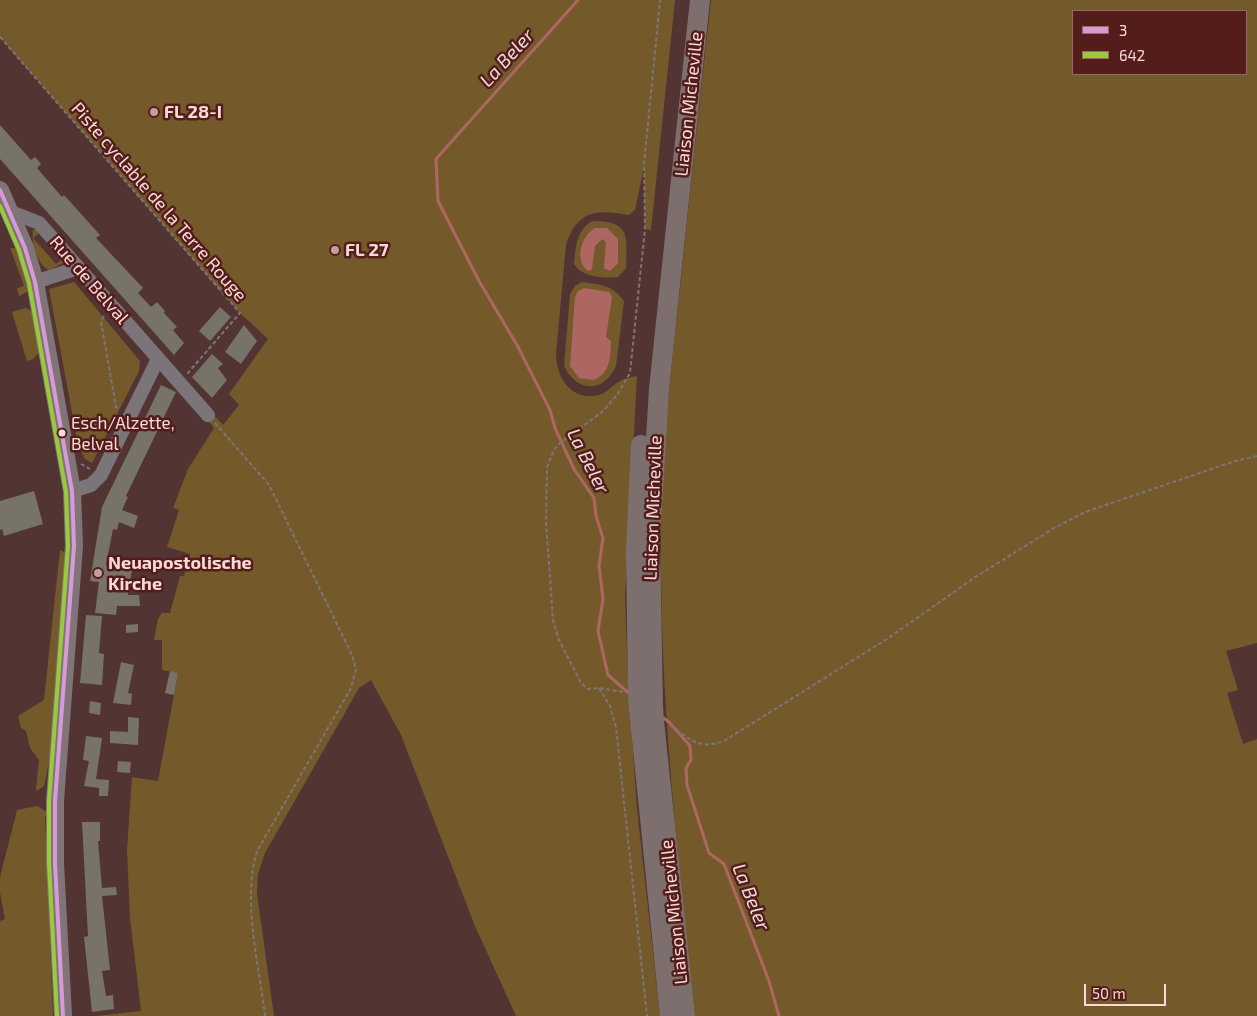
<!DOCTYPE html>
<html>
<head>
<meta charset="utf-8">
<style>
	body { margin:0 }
	#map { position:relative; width:1257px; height:1016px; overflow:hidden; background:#523433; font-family:"Exo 2",sans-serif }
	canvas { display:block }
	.legend { position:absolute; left:1072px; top:10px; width:175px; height:65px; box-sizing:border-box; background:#531d1c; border:1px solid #976866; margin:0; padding:6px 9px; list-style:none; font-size:15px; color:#fcd8d5 }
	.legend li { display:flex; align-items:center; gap:10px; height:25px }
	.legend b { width:25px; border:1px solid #976866 }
	.scale { position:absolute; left:1084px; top:984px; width:82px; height:22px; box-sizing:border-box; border:2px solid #fcd8d5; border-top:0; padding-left:6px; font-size:15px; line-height:18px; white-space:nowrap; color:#fcd8d5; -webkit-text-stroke:4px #531d1c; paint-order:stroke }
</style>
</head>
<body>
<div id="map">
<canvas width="1257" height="1016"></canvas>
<ul class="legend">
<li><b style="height:6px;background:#d69bd6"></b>3</li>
<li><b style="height:6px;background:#9aca3c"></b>642</li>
</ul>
<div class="scale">50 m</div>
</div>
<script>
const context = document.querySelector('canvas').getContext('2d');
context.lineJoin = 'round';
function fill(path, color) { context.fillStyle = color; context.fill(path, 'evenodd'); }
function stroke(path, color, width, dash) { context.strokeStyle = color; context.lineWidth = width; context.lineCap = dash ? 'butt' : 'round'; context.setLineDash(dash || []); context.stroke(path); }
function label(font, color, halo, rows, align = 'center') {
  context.font = font + ' "Exo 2",sans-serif'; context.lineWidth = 5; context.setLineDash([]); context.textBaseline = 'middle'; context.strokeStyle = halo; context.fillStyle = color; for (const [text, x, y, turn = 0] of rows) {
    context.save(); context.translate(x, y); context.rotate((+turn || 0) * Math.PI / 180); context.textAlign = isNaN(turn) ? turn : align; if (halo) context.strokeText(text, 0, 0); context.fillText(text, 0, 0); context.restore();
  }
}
fill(new Path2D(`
	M0,0h675l-24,230 -6,-1 -1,-62 -9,43 -6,5c-32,-6 -52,-5 -63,30l-10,108c0,24 15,49 43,42 10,-3 14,-11 23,-15 4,-2 10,-3 15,-4l-12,220 3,83 9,130 23,207h-144l-41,-90 -74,-191 -30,-55 -12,8 -94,165 -7,21 -1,20 17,122h-178l45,-5 -11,-93 -3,-68 5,-73 26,4 20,-108 -16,-3v-30h-8l4,-21 4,-6h8l10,-37h4l6,-22 -23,-7 12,-37 -6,-2 15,-39 26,-41 -8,-10 5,-6 12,13 16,-20 -10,-11 39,-55 -28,-26 -240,-276z
	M711,0h546v643l-31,8 12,39 -11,3 16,51 14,-5v277h-562c-19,-175 -39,-350 -33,-526 3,-74 12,-147 20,-220 9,-90 19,-180 29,-270zM1073,11h173v63h-173z
	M592,221c39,0 35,15 34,47l-8,9c-16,1 -35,1 -44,-13 2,-17 2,-33 18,-43z
	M37,229l3,3 -7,6 23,26 7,-5 2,3 -16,8c-12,-5 -18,-28 -16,-40z
	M10,248h7l14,42 -12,6 -2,-8 7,-2z
	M74,282l66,79 -1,10 -47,92 -7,-4 -7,-15 -29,-155z
	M582,282c20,3 30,3 42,19l-8,65c-12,27 -39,27 -52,0l6,-72 5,-8z
	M25,308l9,4 7,38 -8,9 -6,2 -15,-49z
	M60,550l4,2 4,14 -16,181 -8,39 -8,5 3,-31 -9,-12 -4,-17 -5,-3 -3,-12 26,-16z
	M37,806l12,7 -4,4 8,199h-53v-95l5,-2 -5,-27v-15l17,-67z`), '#745a2b');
fill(new Path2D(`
	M595,228h12l11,11v24l-8,8 -6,-3 2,-26 -4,-3 -7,7 -3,23 -4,2c-14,-11 -7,-35 7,-43z
	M584,288l25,4 3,5 -6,40 5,4c-1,17 0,31 -17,39l-15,-2 -9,-12 5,-69 3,-6z`), '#ae6662');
stroke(new Path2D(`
	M578,0l-142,159 2,42 41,80 38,64 33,65 5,18 19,41 20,29 2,18 7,22 -4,28 4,33 -5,32 10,44 23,20
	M661,716l9,7 20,23 1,14 -5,8 1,17 22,68 15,11 45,117 10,35`), '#ae6662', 3);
fill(new Path2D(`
	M0,125l31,35 4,-3 6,7 -4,4 6,7 19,22 2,-2 36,40 -4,3 47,50 -5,5 13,14 6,-5 8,9 -1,2 13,14 -4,3 11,13 -10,12 -174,-196z
	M220,307l11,10 -21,24 -11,-10z
	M244,325l13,16 -16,23 -16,-12z
	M212,354l11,10 -5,4 9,12 -15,18 -20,-21z
	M161,385l15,7 -50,104 2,1 -6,13 16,6 -4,12 -15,-6 -2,8 -4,-1 -7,36 26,4 -4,26h11l1,11h-23l-1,9 -21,-2 4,-31 -9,-1 12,-74z
	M34,491l9,33 -39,12 -2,-7 -2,1v-29z
	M86,615l16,1 -3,37 5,1 -2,31 -22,-2z
	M138,624v8l-12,1v-8z
	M121,662l13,3 -6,28 4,1 -1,11 -18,-2z
	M170,671l8,2 -4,22 -9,-2z
	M90,701l11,2 -1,12 -11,-2z
	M128,717l11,1 -1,27 -28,-2v-12l18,1z
	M86,736l16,2 -6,41 13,1 -1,16h-9v-8l-15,-2 5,-25 -6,-1z
	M118,761l13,1 -1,11 -13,-1z
	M82,822h18v19h-2l4,47 14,-1 1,8 -15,1 8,74 -8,1 4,25 7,-1 1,14 -22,3 -8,-75 4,-1z`), '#777369');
stroke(new Path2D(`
	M0,37l240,276 -53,61
	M104,316l-3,5 15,86 3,3
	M215,423l54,62 83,170 4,14 -5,19 -94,163c-15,48 2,115 8,165
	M81,464l9,5
	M599,688l11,18 6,21 31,289
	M623,692l-24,-4 -11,1 -7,-6 -22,-43 -6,-20 -7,-98 1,-55 7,-17 6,-7 42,-31 15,-17 13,-22 15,-144 -1,-65 16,-164
	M671,726c19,13 28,24 53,15l163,-102 87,-61 80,-50 31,-16 150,-51 22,-5`), '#7d7579', 2, [4, 2.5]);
stroke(new Path2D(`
	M11,212l28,11 169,192
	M35,282l43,-14
	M72,491l19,-6 10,-10 57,-116`), '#7b757a', 14);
stroke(new Path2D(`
	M0,190l25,58 10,34 37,209 2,55 -19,255v62l8,153`), '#807479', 18);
stroke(new Path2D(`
	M638,695l-2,-144 5,-106
	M653,707l-3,-168 9,-150 41,-389
	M639,709l31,307
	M654,721l31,295`), '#7e6f6f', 20);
stroke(new Path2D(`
	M638,695l1,14
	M653,707l1,14`), '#7e6f6f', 20);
stroke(new Path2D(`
	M0,190l25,58 10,34 37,209 2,55 -19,255v62l8,153`), '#d69bd6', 4);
stroke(new Path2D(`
	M0,206l19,44 10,33 37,209 2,54 -19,255v62l8,153`), '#9aca3c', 4);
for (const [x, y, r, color] of [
	[154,112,5,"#c09f9c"],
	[335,250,5,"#c09f9c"],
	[62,433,4.5,"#fcd8d5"],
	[98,573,5,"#c09f9c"]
]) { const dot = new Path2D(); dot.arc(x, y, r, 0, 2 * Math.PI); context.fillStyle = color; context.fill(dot); stroke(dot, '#531d1c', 2); }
label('17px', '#fcd8d5', '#531d1c', [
	["Esch/Alzette,",71,423],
	["Belval",71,444]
], 'left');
label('18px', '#fcd8d5', '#531d1c', [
	["Liaison Micheville",689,104,-84],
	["Piste cyclable de la Terre Rouge",159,202,49],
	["Rue de Belval",89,280,49],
	["Liaison Micheville",653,508,-88],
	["Liaison Micheville",674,912,-96]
]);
label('bold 18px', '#fcd8d5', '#531d1c', [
	["FL 28-I",164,112],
	["FL 27",345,250],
	["Neuapostolische",108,563],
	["Kirche",108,584]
], 'left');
label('italic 19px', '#f2dbd9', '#531d1c', [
	["La Beler",507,58,-48],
	["La Beler",588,461,63],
	["La Beler",751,897,68]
]);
</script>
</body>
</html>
